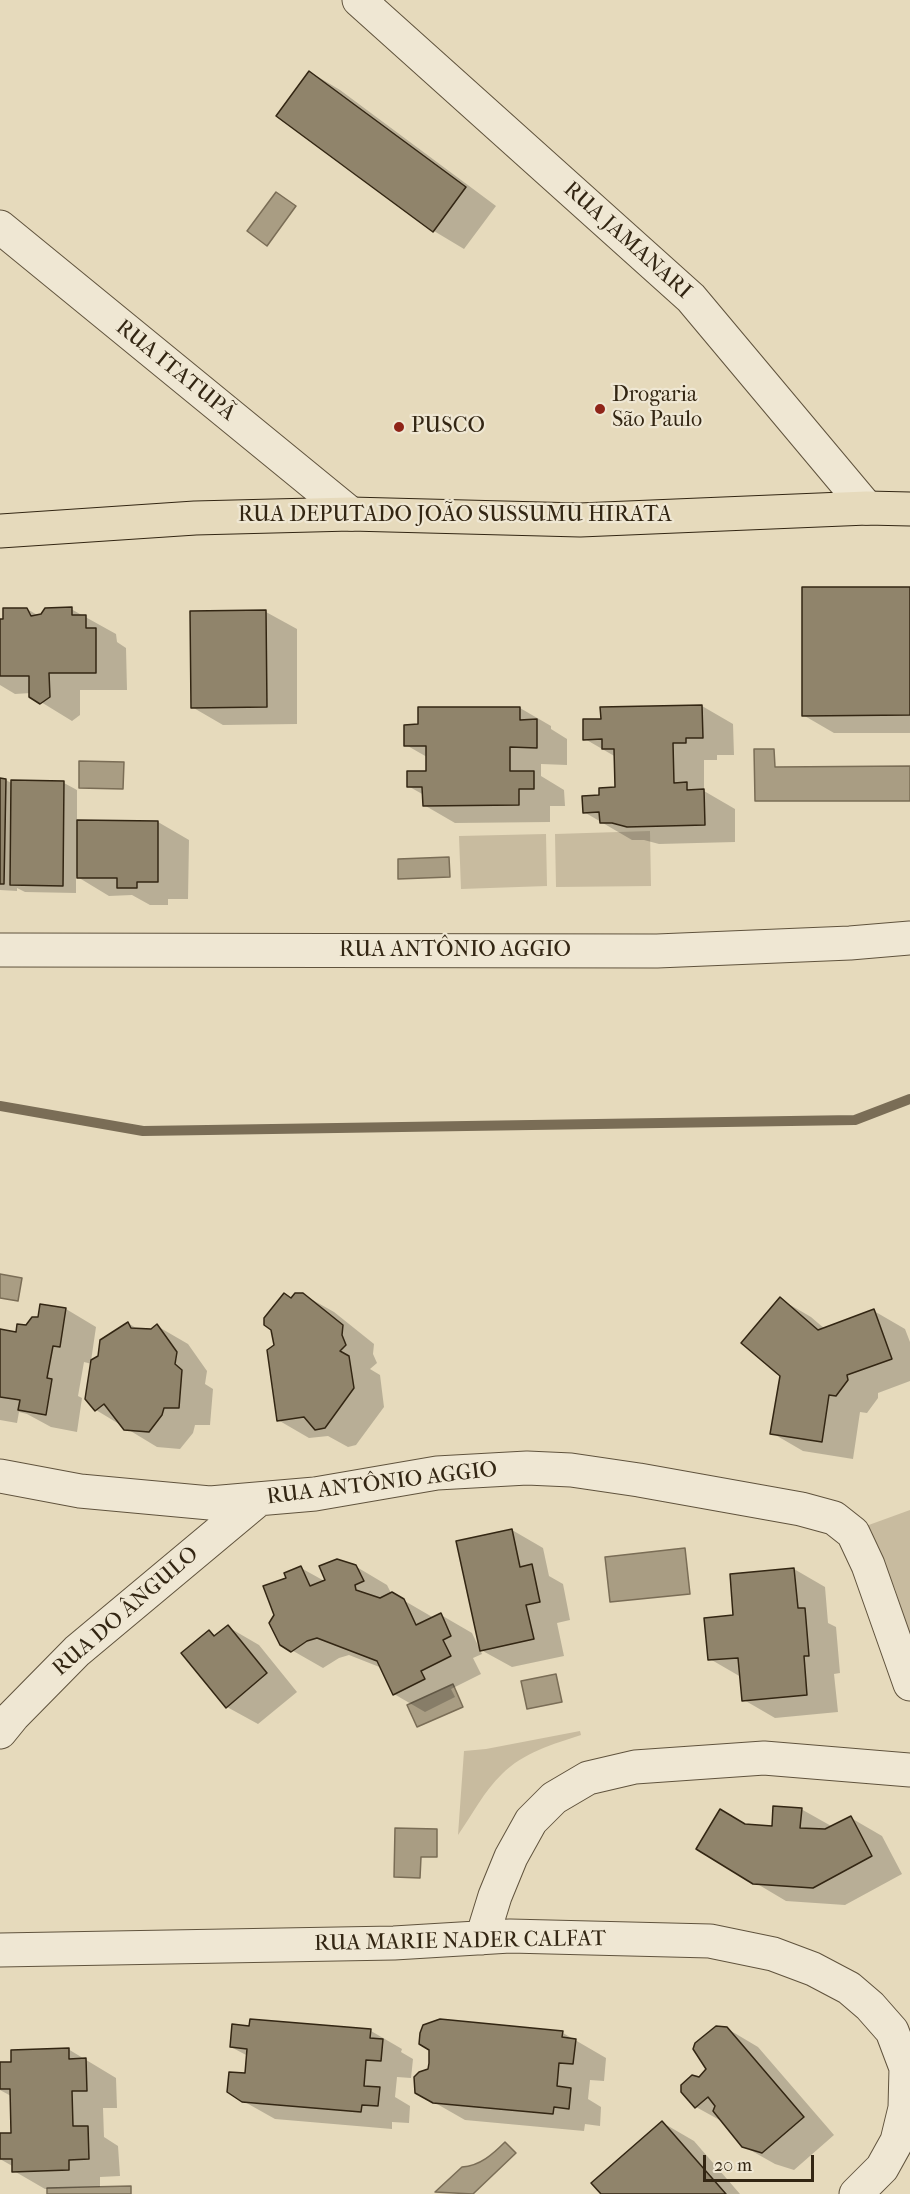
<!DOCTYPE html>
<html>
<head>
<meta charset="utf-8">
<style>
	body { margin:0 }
	#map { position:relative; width:910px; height:2194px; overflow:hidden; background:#e6dabc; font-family:"IM FELL French Canon",serif }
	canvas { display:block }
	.scale { position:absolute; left:703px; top:2155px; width:111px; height:27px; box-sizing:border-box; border:3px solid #332613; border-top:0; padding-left:8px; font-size:18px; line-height:21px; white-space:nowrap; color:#332613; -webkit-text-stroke:4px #efe7d3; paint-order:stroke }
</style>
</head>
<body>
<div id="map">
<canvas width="910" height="2194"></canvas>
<div class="scale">20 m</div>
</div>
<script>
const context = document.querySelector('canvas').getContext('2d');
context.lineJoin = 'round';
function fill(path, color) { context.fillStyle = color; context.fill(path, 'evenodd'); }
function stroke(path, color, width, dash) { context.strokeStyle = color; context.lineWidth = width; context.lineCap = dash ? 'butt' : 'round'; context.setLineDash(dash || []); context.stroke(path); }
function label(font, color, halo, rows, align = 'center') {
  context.font = font + ' "IM FELL French Canon",serif'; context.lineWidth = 4.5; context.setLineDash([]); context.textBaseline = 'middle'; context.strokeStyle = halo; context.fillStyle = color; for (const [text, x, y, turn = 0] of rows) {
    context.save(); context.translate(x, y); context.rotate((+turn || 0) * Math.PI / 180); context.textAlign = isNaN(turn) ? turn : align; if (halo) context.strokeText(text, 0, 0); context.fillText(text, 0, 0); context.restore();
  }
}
fill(new Path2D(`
	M650,831l1,55 -95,1 -1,-53z
	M546,834l1,52 -86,3 -2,-53z
	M910,1510v126l-15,-47 -29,-63z
	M580,1731l1,4c-28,9 -58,18 -79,39 -18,17 -30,41 -44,61l6,-84 22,-2z`), '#c8bb9f');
const water = new Path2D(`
	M276,192l20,14 -29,40 -20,-15z
	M754,749h20l1,18 135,-1v35h-155z
	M79,761l45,1 -1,27 -44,-1z
	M449,857l1,20 -52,2v-20z
	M0,1274l22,4 -4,23 -18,-3z
	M685,1548l5,46 -80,8 -5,-45z
	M556,1674l6,28 -35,7 -6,-28z
	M453,1684l10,23 -46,20 -10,-22z
	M395,1828l42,1v28h-16l-1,21 -26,-1z
	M505,2142l11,11 -43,41 -38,-2 27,-25c18,-1 31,-13 43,-25z
	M131,2186v8h-84v-6z`);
fill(water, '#a99d83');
stroke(water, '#7a6d56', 1.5);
fill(new Path2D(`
	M310,72l30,18 156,116 -32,43 -30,-18z
	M910,588v145h-76l-31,-18z
	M27,609l12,7 32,-7 45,25 1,8 9,6 1,42h-47v25l-8,6 -31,-19 -10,-9 -16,1 -15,-9v-64z
	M266,612l31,17v95l-74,1 -31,-18z
	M702,706l31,18 1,31h-17v5h-13v31l31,18v33l-76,2 -15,-4h-12l-48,-28 17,-15 16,-8 -1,-32 -31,-18 17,-18z
	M520,708l31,18v3l16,10v26l-26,-1v12l23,14 1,16h-15v16l-95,1 -31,-18v-10l-16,-9 19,-13v-16l-21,-12z
	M0,780h6l7,4 51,-1 13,7v32h81l31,18 -1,59h-20v6h-18l-18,-10 -23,1 -33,-20v17l-51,-1 -8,-4v3l-17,-1z
	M302,1294l32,18 40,32 -1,10 4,9 -7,6 10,6 4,32 -28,38 -8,2 -20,-11 -19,2 -31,-18 -3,-75 17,-46z
	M780,1299l31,18 14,12 49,-18 31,18 5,13v39l-32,12v5l-11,15 -7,-1 -7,47 -50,-8 -31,-18 9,-58z
	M66,1309l30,18 -5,34 9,-4 28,-34 11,7 12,1 6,-5 31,18 19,27 -2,13 8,5 -3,36h-15l-2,8 -13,16 -23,-2 -61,-37 -4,-46 -8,-2 -6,34 4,2 -5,34 -26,-5 -24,-13 -8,-2 -2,11 -17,-3v-89l18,3 21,-15z
	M512,1530l31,18 6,28 14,8 7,36 -13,3 7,33 -52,11 -31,-17z
	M355,1566l32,19 4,8 43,25 7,-3 31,18 10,21 -9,4 8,16 -30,15 4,8 -30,15 -31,-18 -12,-26 -33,-13 -10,3 -16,10 -42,-24 -5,-28 12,-37 13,-11 27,15z
	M794,1569l31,18 3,36 8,4 4,46 -6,1 4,38 -63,6 -31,-18 -3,-23 -31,-18 25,-43z
	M228,1627l31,18 38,47 -39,32 -31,-17 -18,-75 8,4z
	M801,1809l32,18 18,-9 31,18 20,38 -57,31 -59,-4 -32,-19 19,-55z
	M726,2028l32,19 76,88 -40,35 -19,-6 -32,-18 -18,-23 -29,-16 3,-29 9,-9z
	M371,2031l31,18 -1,3 12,7 -2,19 -14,-1 -2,20 15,9 -1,17 -17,-1v7l-117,-10 -32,-18 5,-45 -17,-9z
	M563,2033l43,25 -2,23 -14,-1 -2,19 13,8 -1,19 -15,-2 -1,7 -119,-11 -49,-28z
	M68,2049l48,29 1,30h-14l1,29 14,9 2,30 -20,1v10l-55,2 -31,-18v-4l-14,-8v-24l12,-1 -1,-38 -11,-6v-26l13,-1z
	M663,2123l31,18 46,53h-137z`), '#0003');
stroke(new Path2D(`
	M0,1106l143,25 712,-11 55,-21`), '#7a6d56', 10);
const building = new Path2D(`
	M309,71l157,116 -33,45 -157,-116z
	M802,587h108v128l-108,1z
	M72,607v8h14v13h10v45h-47l1,24 -10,7 -11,-7v-21h-29v-57h3v-11h24l4,8 10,-2 4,-6z
	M266,610l1,97 -76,1 -1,-97z
	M702,705l1,33h-17v5h-13l1,40 13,-1v8l17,-1 1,36 -78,2 -15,-4h-12l-1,-11 -16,1 -1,-17 17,-1v-7l16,-1 -1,-38h-12v-10l-19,1v-21h18l-1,-12z
	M418,707h102v13l17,-1v29l-27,-1v24h24v18h-15v16l-96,1 -1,-19h-15v-16h19v-25h-22v-21l14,-1z
	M0,778l6,1 -2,105h-4z
	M11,780l53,1 -1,105 -53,-1z
	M77,820l81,1v61h-21v6h-20v-10h-40z
	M284,1293l7,5 4,-5h8l40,32 -1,10 4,10 -6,6 9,5 5,32 -29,40 -10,2 -11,-13 -27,4 -10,-71 7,-5 -3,-15 -7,-5v-7z
	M780,1297l38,33 56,-21 18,50 -45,16 1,5 -12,16 -7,-1 -7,47 -52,-8 10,-58 -39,-33z
	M40,1304l26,4 -6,39 -7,-1 -6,32 5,1 -6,36 -28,-5 2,-10 -20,-3v-68l16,3 1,-8 9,1 6,-8h6z
	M128,1322l3,6 20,1 6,-5 20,28 -2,12 7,6 -3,38h-15l-2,7 -13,17 -25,-2 -20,-26 -9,7 -10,-12 6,-39 7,-4 2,-16z
	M512,1529l8,38 12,-3 8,38 -14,3 8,34 -54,12 -24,-110z
	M337,1559l19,6 8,16 -9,4 1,5 24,8 12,-6 12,7 12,26 25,-12 10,23 -8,4 8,16 -30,15 4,8 -32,16 -16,-34 -60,-23 -10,3 -16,11 -11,-7 -11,-22 5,-8 -11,-29 23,-8 -2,-5 17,-7 9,20 15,-6 -6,-14z
	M794,1568l4,40h7l4,48h-5l3,39 -65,6 -4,-43 -30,2 -4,-42 29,-3 -3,-41z
	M228,1625l39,48 -41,35 -45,-55 28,-23 5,6z
	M773,1806l29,2 -2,20 25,1 26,-13 21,40 -59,32 -60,-4 -57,-35 24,-40 25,15 27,2z
	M250,2019l121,10 -1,9 13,1 -2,22 -15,-1 -2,26 16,1 -2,19 -16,-1 -1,7 -119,-10 -15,-10 2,-20 16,1 2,-24 -17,-2 2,-23 17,2z
	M440,2019l123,12 -1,6 14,2 -3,25 -14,-1 -2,23 14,2 -2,21 -15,-2 -1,7 -120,-11 -18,-10 -1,-16 5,-5 9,-3 1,-6v-13l-10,-6 1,-11 3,-8z
	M716,2026l11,1 77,90 -42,36 -20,-6 -29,-36 2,-5 -7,-9 -13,11 -14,-16v-7l11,-10 7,2 7,-8 -13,-20 2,-6z
	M69,2048v11l17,-1 1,33h-15l1,35h15l1,33 -20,1v10l-57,2v-13h-12v-26h11l-1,-44h-10v-27h11v-12z
	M662,2121l64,73h-125l-10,-11z`);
fill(building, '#90846b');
stroke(building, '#332613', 1.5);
const minor = new Path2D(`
	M359,0l332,298 176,210
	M0,227l351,287
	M0,950l657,1 193,-8 60,-5
	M0,1476l80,15 130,12 105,-9 122,-21 90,-5 44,2 68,10 162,29 33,9 19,15 15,32 42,119
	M0,1732l13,-16 64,-65 182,-152
	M482,1938l13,-42 16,-39 20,-36 23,-23 34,-20 47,-11 129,-9 146,12
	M0,1950l394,-7 116,-7 200,5 63,13 40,15 36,19 21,18 22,25 14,37 -1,40 -8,33 -15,27 -26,26`);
const major = new Path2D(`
	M0,531l195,-13 156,-4 229,6 287,-12 43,1`);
stroke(minor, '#60533d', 35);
stroke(major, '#332613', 35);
stroke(minor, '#efe7d3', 33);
stroke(major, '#e6dabc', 33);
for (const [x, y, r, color] of [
	[600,409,6,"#8f2418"],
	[399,427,6,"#8f2418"]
]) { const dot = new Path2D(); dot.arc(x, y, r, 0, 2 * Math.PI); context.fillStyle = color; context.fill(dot); stroke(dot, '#efe7d3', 2); }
label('22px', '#332613', '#efe7d3', [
	["RUA JAMANARI",627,241,42],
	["RUA ITATUPÃ",175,371,39],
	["RUA DEPUTADO JOÃO SUSSUMU HIRATA",455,516],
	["RUA ANTÔNIO AGGIO",455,951],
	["RUA ANTÔNIO AGGIO",382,1484,-7],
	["RUA DO ÂNGULO",126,1612,-41],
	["RUA MARIE NADER CALFAT",460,1942,-1]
]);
label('22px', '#332613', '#efe7d3', [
	["Drogaria",612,396],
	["São Paulo",612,421],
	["PUSCO",411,427]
], 'left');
</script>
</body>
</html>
